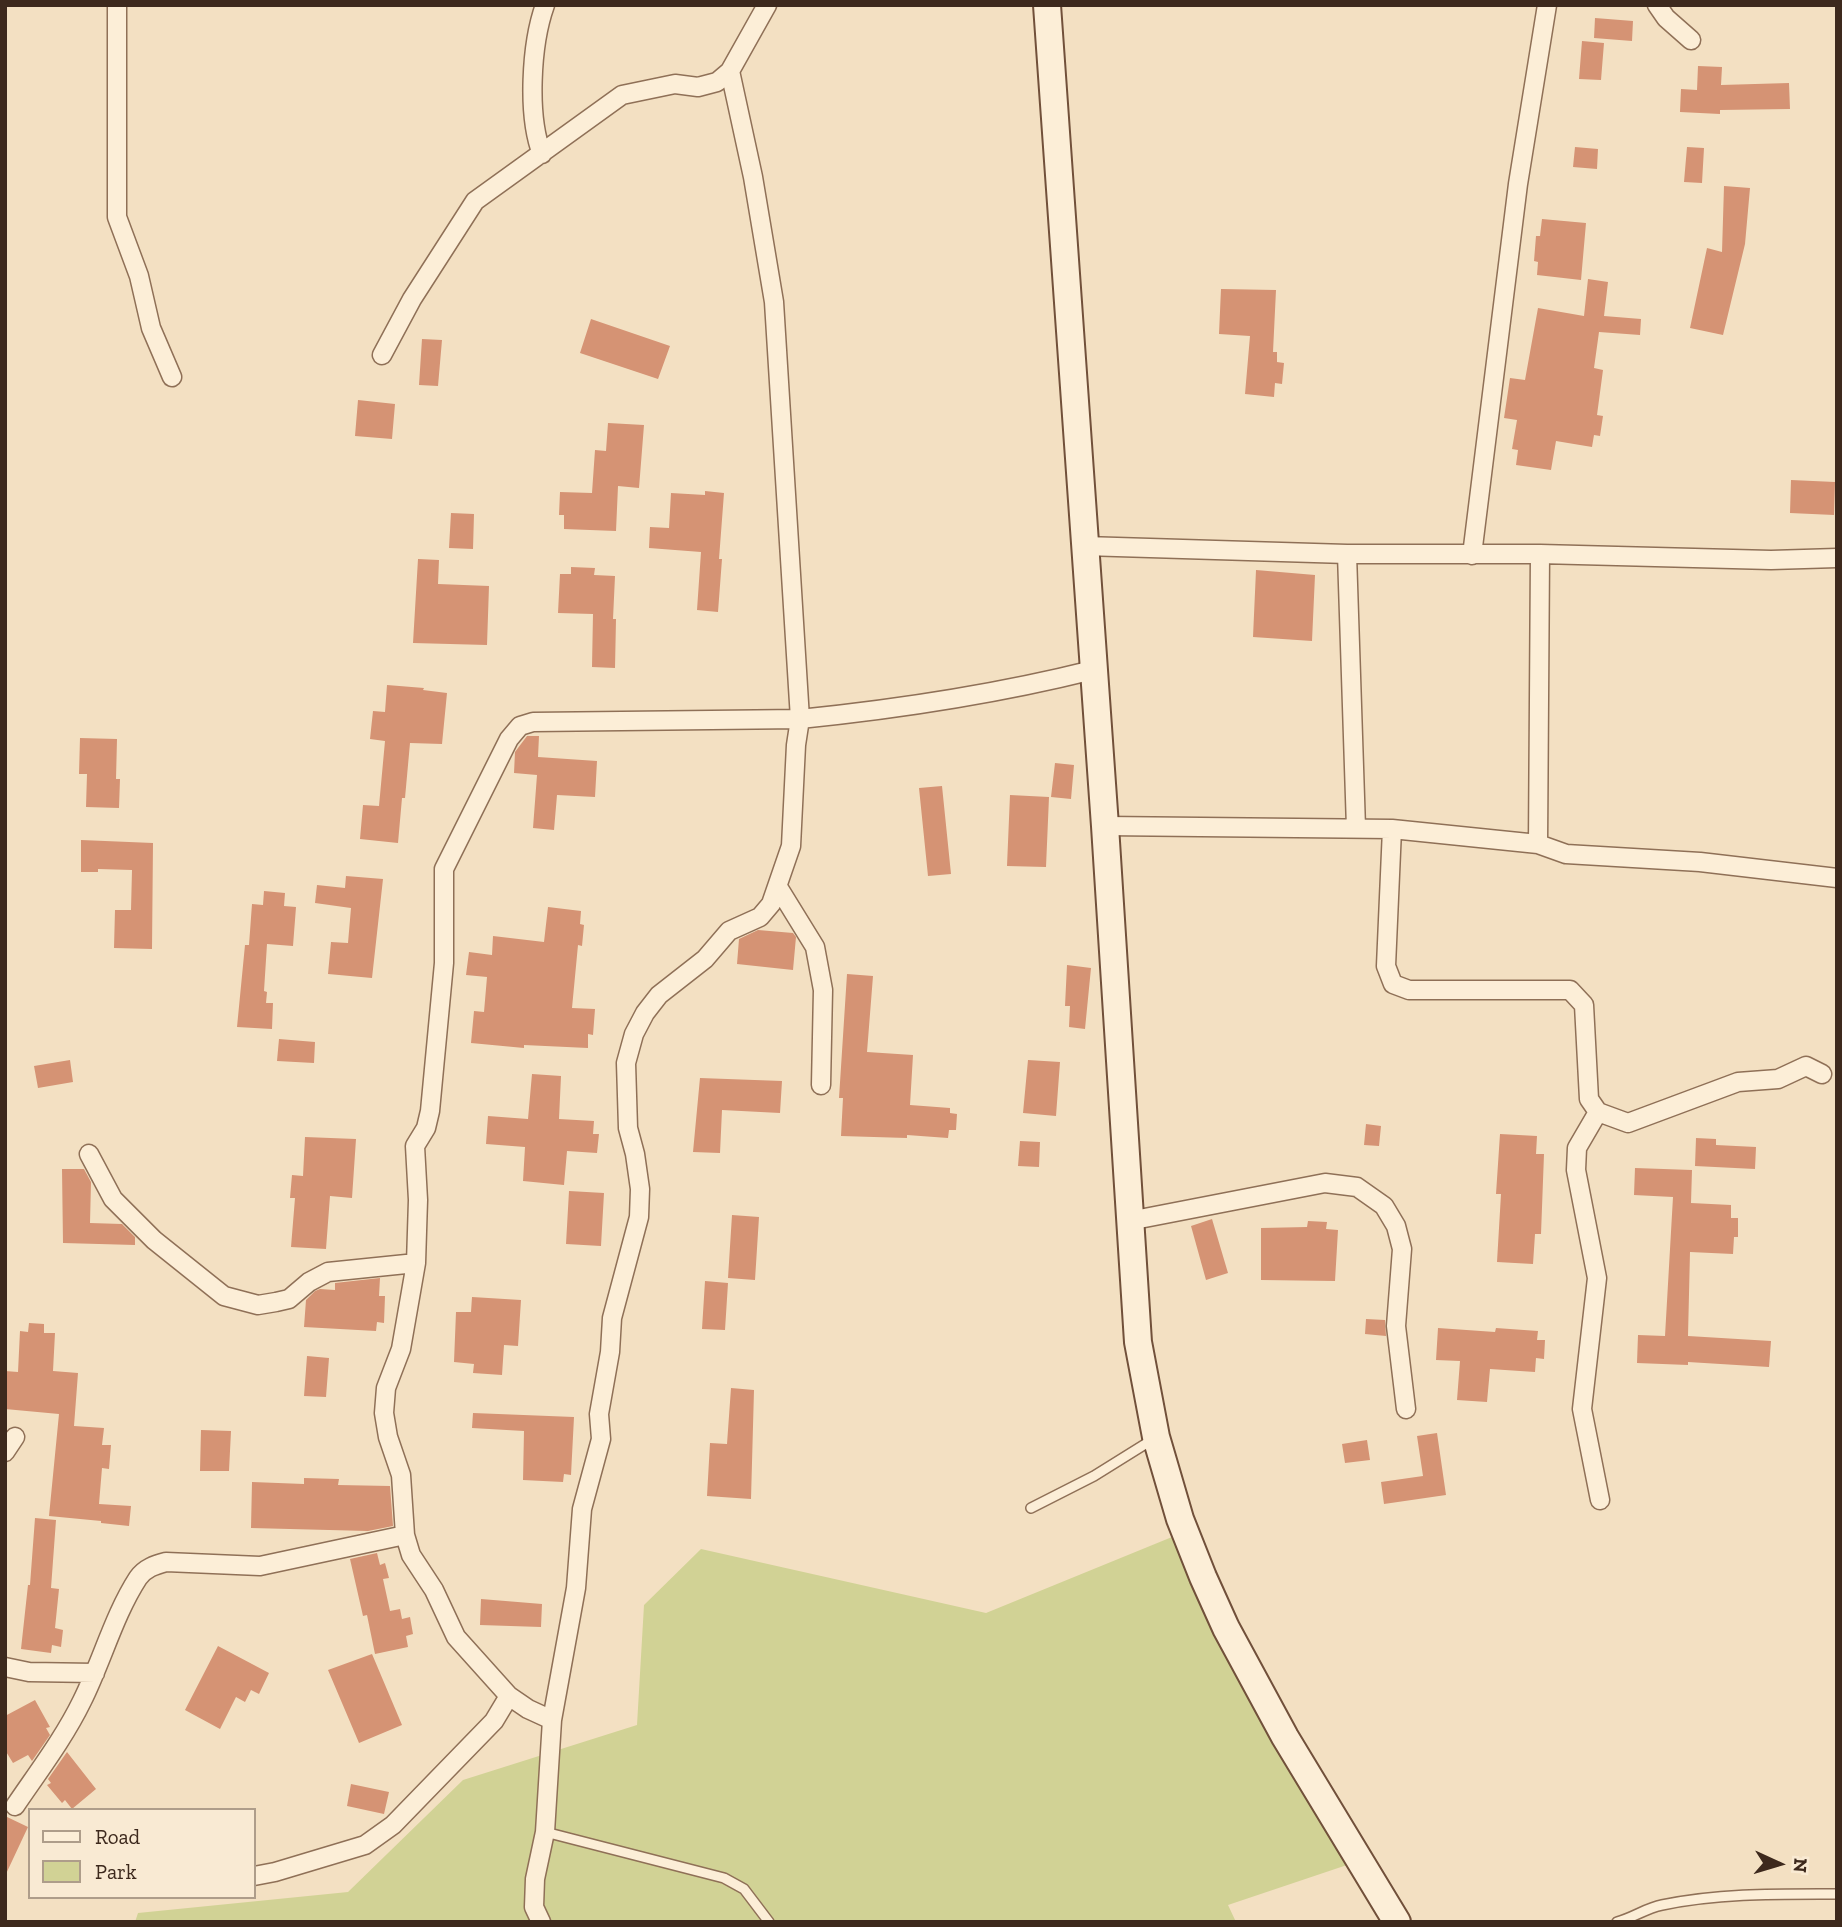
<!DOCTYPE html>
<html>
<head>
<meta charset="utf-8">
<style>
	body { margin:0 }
	#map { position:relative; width:1842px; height:1927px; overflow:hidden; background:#f3e0c2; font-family:"Zilla Slab",serif }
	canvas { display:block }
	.frame { position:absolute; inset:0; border:7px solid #3d291d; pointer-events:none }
	.legend { position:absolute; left:28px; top:1808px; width:228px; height:91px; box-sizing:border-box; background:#f9ead3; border:2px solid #ae9d8a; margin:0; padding:9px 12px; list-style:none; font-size:21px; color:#3d291d }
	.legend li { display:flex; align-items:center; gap:14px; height:35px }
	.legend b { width:35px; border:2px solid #ae9d8a }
	.north { position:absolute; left:1744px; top:1829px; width:70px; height:70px; -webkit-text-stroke:5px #f9ead3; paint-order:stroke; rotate:94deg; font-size:19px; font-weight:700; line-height:28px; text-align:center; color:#3d291d }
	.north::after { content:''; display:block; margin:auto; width:24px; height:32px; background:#3d291d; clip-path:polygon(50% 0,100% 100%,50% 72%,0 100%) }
</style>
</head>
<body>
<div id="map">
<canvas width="1842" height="1927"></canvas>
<div class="frame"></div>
<ul class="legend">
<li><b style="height:9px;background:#fceed7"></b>Road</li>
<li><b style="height:19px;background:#d1d295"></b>Park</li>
</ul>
<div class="north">N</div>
</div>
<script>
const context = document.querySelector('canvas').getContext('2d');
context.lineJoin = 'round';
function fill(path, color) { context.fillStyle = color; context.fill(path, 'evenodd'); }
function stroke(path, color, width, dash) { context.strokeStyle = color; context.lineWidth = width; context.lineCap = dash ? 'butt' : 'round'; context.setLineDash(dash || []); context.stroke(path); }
fill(new Path2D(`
	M1172,1537l83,166 92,162 -119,40 8,17h-1101l3,-9 210,-21 115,-112 174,-55 7,-120 57,-56 285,64z`), '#d1d295');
fill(new Path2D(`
	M1595,18l38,3 -1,20 -38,-3z
	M1582,41l22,2 -3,37 -22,-1z
	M1698,66l24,1 -1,18 68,-2 1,26 -70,1v4l-40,-2 1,-23 16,1z
	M1575,147l23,2 -1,20 -24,-2z
	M1687,147l17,1 -2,35 -18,-1z
	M1724,186l26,2 -5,56 -22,91 -33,-7 17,-80 15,4z
	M1542,219l44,4 -5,57 -44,-5 1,-13 -4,-1 2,-25h4z
	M1588,279l20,3 -4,34 37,3 -1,16 -41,-3 -5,36 9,2 -6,45 6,1 -3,20 -6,-1 -2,12 -36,-6 -5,29 -35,-5 2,-15 -6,-1 5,-29 -13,-2 6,-40 15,2 13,-72 46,8z
	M1221,289l55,1 -3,62h4v10l7,1 -2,21 -7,-1 -1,14 -29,-3 5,-58 -31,-2z
	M591,319l79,27 -12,33 -78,-26z
	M422,339l20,1 -4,46 -19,-1z
	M358,400l37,4 -3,35 -37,-3z
	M608,423l36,2 -5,63 -21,-2 -2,45 -52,-2v-14h-5l1,-23 32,1 3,-43 11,1z
	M1791,480l44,2 -1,33 -44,-2z
	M705,491l19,2 -5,66h3l-4,53 -21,-2 4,-58 -52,-4 1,-21 19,1 2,-35 34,2z
	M451,513l23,1 -1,35 -24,-1z
	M418,559l21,1 -1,24 51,2 -2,59 -74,-2z
	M571,567l24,1 -1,7 21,1 -2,43h3l-1,49 -23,-1 1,-53 -35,-1 2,-39h11z
	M1256,570l59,5 -3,66 -59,-4z
	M387,685l37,3 -1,2 24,3 -5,51 -32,-1 -5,55h-3l-4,45 -38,-4 3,-34 16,1 6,-65 -15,-2 3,-28 12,1z
	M527,736h12l-1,21 59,4 -2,36 -38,-2 -3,35 -21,-2 4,-53 -23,-2 1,-21z
	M80,738l37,1 -1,40h4l-1,29 -33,-1 1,-33h-8z
	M1055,763l19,2 -3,34 -20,-2z
	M942,786l9,88 -23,2 -9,-88z
	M1010,795l39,2 -3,70 -39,-1z
	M81,840l72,3 -1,106 -38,-1 1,-38h16l1,-40 -34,-1v3h-17z
	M346,876l37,3 -11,99 -44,-4 3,-32 17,1 3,-35 -36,-5 2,-18 28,3z
	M264,891l21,2 -1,13 12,1 -3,39 -26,-2 -3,47 3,1 -1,11h7l-1,26 -35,-2 8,-82h4l3,-41 11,1z
	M548,907l33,4 -1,13 4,1 -2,21 -4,-1 -6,63 23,1 -2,26 -5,-1v14l-64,-3v3l-53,-5 3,-32 10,1 3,-35 -21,-2 3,-23 23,3 1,-19 51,6z
	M758,930l35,3 3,4 -3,33 -56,-6 2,-25z
	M1067,965l24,3 -6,61 -16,-2 1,-21h-5z
	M847,974l26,2 -6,76 46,3 -3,50 40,3v5l7,1 -1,16h-7l-1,8 -41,-3v3l-66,-2 2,-38h-4z
	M279,1039l36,3 -1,21 -37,-2z
	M70,1060l3,22 -35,6 -4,-22z
	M1028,1060l32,2 -4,54 -33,-3z
	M532,1074l29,2 -2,43 35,2 -1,13h6l-2,19 -30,-2 -3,34 -41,-4 2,-34 -39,-3 2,-28 40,3z
	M700,1078l82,3 -2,32 -58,-3 -2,43 -27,-1z
	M1366,1124l15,2 -2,20 -15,-1z
	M1500,1134l37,2 -1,18h8l-3,80h-6l-2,30 -36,-2 4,-68h-5z
	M305,1137l51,2 -4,59 -22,-2 -4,53 -35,-2 4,-49h-5l2,-23 11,1z
	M1696,1138l20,1v6l40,2 -1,22 -60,-3z
	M1020,1141l20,1 -1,25 -21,-1z
	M1635,1168l57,2 -1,33 40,2v13h7v19h-4l-1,17 -43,-2 -2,84 83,5 -2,26 -81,-5v3l-51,-2 1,-28 27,1 8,-139 -39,-2z
	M62,1169h22l7,13 -1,41 32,1 13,13v8l-72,-2z
	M569,1191l35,2 -3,53 -35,-2z
	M732,1215l27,2 -4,63 -27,-2z
	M1212,1219l16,54 -22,7 -15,-54z
	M1308,1221l19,1 -1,7 12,1 -3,51 -74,-1v-52l46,-1z
	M380,1278l-1,18h6l-1,27 -7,-1 -1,9 -72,-4 2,-27 9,-9 5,-2 15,1v-7z
	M705,1281l23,2 -3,47 -23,-1z
	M472,1297l49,3 -3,46 -14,-1 -2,30 -29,-2 1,-9 -20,-2 2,-50h15z
	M1366,1319l19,1 1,16 -21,-2z
	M29,1323l15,1v9h11l-2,38 25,2 -4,53 30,2 -2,17h9l-2,24 -7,-1 -3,36 32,2 -2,20 -28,-3v-2l-52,-5 10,-102 -54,-5v-38l13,1 2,-41 8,1z
	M1438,1328l57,4 1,-4 42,3 -1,9h8l-1,19 -8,-1 -1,14 -45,-3 -3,33 -30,-2 3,-39 -24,-1z
	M307,1356l22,2 -3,39 -22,-1z
	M731,1388l23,2 -3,109 -44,-3 3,-53 17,1z
	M473,1413l101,4 -3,58 -7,-1 -1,8 -40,-2 1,-49 -52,-3z
	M201,1430l30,1 -2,40h-29z
	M1437,1433l9,62 -62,9 -3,-22 42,-6 -6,-40z
	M1367,1440l3,20 -25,3 -3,-19z
	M304,1478l35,1 -1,6 52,1 3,40 -25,5 -117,-3 1,-46 52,2z
	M35,1518l21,2 -5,68 8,1 -4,39 8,2 -2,17 -9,-2 -1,8 -30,-4 7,-64h2z
	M377,1553l3,12 5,-2 4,15 -6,1 7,32 10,-2 2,10 8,-2 3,17 -7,2 2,11 -33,7 -8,-39 -4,1 -13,-57z
	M481,1599l61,5 -1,23 -61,-2z
	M218,1646l51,27 -10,21 -8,-4 -6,12 -9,-5 -16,32 -35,-19z
	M372,1654l30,71 -43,18 -31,-73z
	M35,1700l15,27 -4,1 4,7 -18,26 -4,-6 -15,8 -8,-13v-34z
	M67,1752l29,37 -24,20 -7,-9 -3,3 -15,-18 4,-2 -3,-4z
	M351,1784l38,8 -5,22 -37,-8z
	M5,1816l23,11 -23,49z`), '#d59374');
const service = new Path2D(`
	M1031,1508l63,-32 61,-38
	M545,1832l179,46 20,11 25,33
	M1617,1922c16,-4 29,-14 45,-17 58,-12 116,-11 175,-11`);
const minor = new Path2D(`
	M117,5v212l22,59 12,52 21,49
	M1657,5l9,13 25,22
	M542,154c-15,-38 -11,-110 3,-149
	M382,355l30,-56 63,-98 147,-106 53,-11 23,3 19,-5 13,-11 37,-66
	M1084,546l263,8h193l231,6 66,-2
	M1347,554l9,274
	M1472,555l46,-371 29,-179
	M1105,826l287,3 146,15 28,10 134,8 137,16
	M1392,829l-6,137 7,18 16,6h161l14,15 5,94 9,13 30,11 110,-41 40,-3 28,-13 16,8
	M1538,844l2,-290
	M778,887l37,60 8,43 -2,95
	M1598,1112l-21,36 -1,22 21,108 -15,131 18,91
	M89,1154l24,45 41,41 70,56 34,9 18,-3 13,-3 20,-17 19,-10 88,-9
	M1129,1221l196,-38 32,4 27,19 12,20 6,23 -6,77 10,83
	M5,1452l10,-15
	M5,1667l24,5 66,1
	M509,1696l-53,-59 -22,-47 -23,-35 -6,-20 -4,-60 -13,-38 -4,-24 2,-25 15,-39 15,-86 2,-63 -3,-54 11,-18 4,-17 14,-148v-94l65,-130 11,-13 13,-4 267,-3 -26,-417 -21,-125 -23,-106
	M15,1806c23,-34 49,-68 67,-105 20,-40 32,-86 56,-123 7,-10 17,-13 28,-16l94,4 145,-31
	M254,1876l21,-4 90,-27 28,-20 101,-104 15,-25 19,13 24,11 24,-132 6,-79 19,-70 -2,-25 11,-62 2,-34 27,-101 1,-28 -5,-35 -7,-26 -2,-65 8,-29 11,-21 14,-18 46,-36 24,-28 31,-14 11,-13 20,-58 5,-101 4,-26c98,-10 197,-25 293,-49
	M541,1922l-7,-15 1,-28 10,-47 7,-112`);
const secondary = new Path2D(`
	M1047,5l58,821 33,516 18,95 24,82 23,58 23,51 59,109 112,185`);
stroke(service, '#8f7057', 12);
stroke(minor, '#8f7057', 21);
stroke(secondary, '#71503a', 30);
stroke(service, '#fceed7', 9);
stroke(minor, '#fceed7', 18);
stroke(secondary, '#fceed7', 26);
</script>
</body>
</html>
